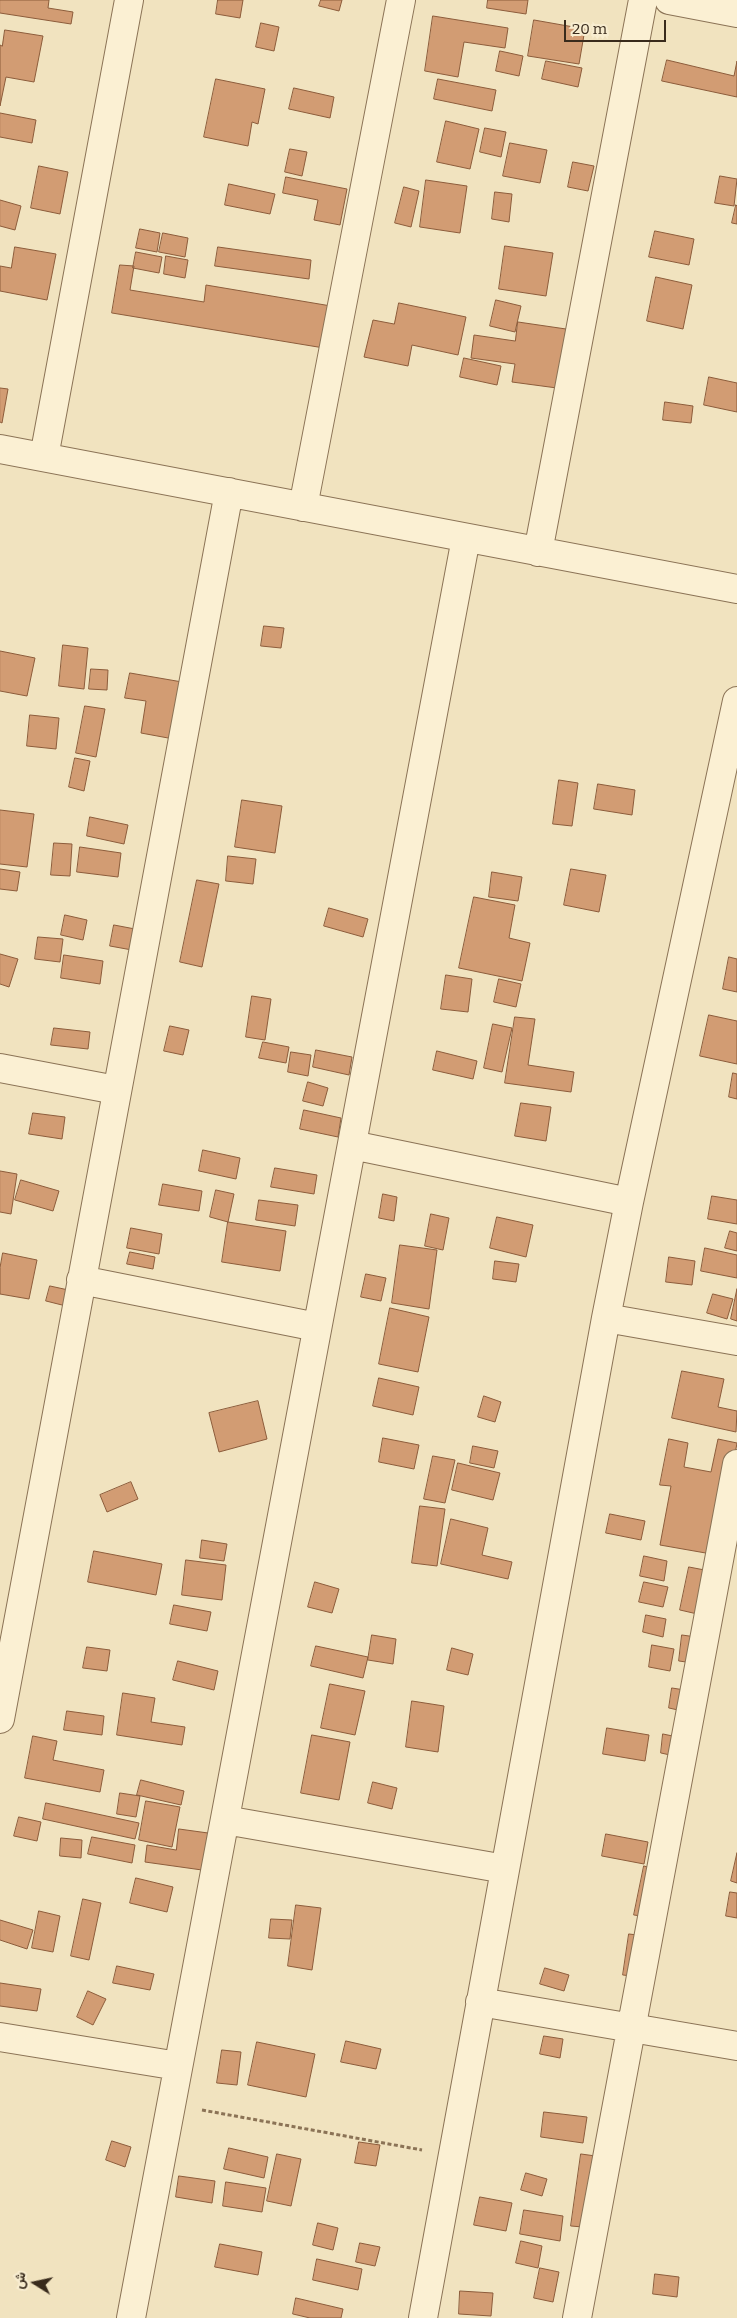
<!DOCTYPE html>
<html>
<head>
<meta charset="utf-8">
<style>
	body { margin:0 }
	#map { position:relative; width:737px; height:2318px; overflow:hidden; background:#f1e3bf; font-family:Bitter,Vazirmatn,serif }
	canvas { display:block }
	.north { position:absolute; left:10px; top:2258px; width:50px; height:50px; -webkit-text-stroke:4px #f8edd0; paint-order:stroke; rotate:280deg; font-size:14px; font-weight:700; line-height:20px; text-align:center; color:#392b1c }
	.north::after { content:''; display:block; margin:auto; width:18px; height:22px; background:#392b1c; clip-path:polygon(50% 0,100% 100%,50% 72%,0 100%) }
	.scale { position:absolute; left:564px; top:20px; width:102px; height:22px; box-sizing:border-box; border:2px solid #392b1c; border-top:0; padding-left:6px; font-size:15px; line-height:18px; white-space:nowrap; color:#392b1c; -webkit-text-stroke:4px #f8edd0; paint-order:stroke }
</style>
</head>
<body>
<div id="map">
<canvas width="737" height="2318"></canvas>
<div class="north">ش</div>
<div class="scale">20 m</div>
</div>
<script>
const context = document.querySelector('canvas').getContext('2d');
context.lineJoin = 'round';
function fill(path, color) { context.fillStyle = color; context.fill(path, 'evenodd'); }
function stroke(path, color, width, dash) { context.strokeStyle = color; context.lineWidth = width; context.lineCap = dash ? 'butt' : 'round'; context.setLineDash(dash || []); context.stroke(path); }
const building = new Path2D(`
	M0,0h49l-1,8 25,4 -2,12 -71,-11z
	M218,0h25l-3,18 -24,-4z
	M321,0h21l-3,11 -20,-5z
	M488,0h40l-2,14 -39,-6z
	M433,16l75,12 -3,20 -41,-6 -6,35 -33,-6z
	M534,20l51,9 -6,35 -51,-8z
	M261,23l18,4 -5,24 -18,-4z
	M5,30l38,6 -9,46 -28,-5 -6,29v-61l2,1z
	M500,51l23,5 -4,20 -23,-5z
	M667,60l67,16 3,-15v36l-75,-16z
	M546,61l36,7 -4,19 -36,-8z
	M216,79l49,10 -7,35 -6,-2 -4,24 -44,-9z
	M438,79l58,11 -4,21 -58,-12z
	M294,88l40,9 -4,21 -41,-9z
	M0,113l36,7 -4,23 -32,-6z
	M446,121l33,8 -9,40 -33,-7z
	M485,128l21,4 -5,25 -21,-5z
	M510,143l37,7 -7,33 -37,-7z
	M290,149l17,3 -5,24 -17,-4z
	M573,162l21,4 -6,25 -20,-4z
	M39,166l29,6 -8,42 -29,-6z
	M720,176l17,3 -3,27 -19,-3z
	M286,177l61,12 -7,36 -26,-5 4,-20 -35,-7z
	M426,180l41,6 -7,47 -40,-6z
	M229,184l46,10 -5,20 -45,-9z
	M404,187l15,4 -8,36 -16,-4z
	M495,192l17,2 -3,28 -17,-3z
	M0,200l21,6 -6,24 -15,-4z
	M736,205l1,1v18l-5,-1z
	M140,229l20,4 -3,19 -21,-4z
	M655,231l39,8 -5,26 -40,-8z
	M163,233l25,5 -3,19 -26,-5z
	M505,246l48,7 -7,43 -47,-7z
	M15,247l41,7 -9,46 -47,-9v-25l11,2z
	M218,247l93,13 -2,19 -94,-13z
	M136,252l26,5 -3,16 -26,-5z
	M166,256l22,4 -3,18 -21,-4z
	M120,265l14,1 -4,24 74,12 2,-17 131,22 -7,42 -218,-36z
	M656,277l36,8 -9,44 -36,-8z
	M496,300l25,6 -6,26 -25,-6z
	M399,303l67,14 -8,38 -46,-10 -4,21 -44,-9 9,-37 21,4z
	M518,322l48,7 -9,59 -45,-6 3,-18 -44,-6 3,-23 41,6z
	M464,358l37,8 -4,19 -37,-8z
	M709,377l28,6v29l-33,-7z
	M0,388l8,1 -6,34 -2,-1z
	M665,402l28,4 -2,17 -28,-3z
	M264,626l20,2 -3,20 -20,-2z
	M63,645l25,3 -4,41 -25,-3z
	M0,651l35,7 -8,38 -27,-5z
	M91,669l17,1 -1,20 -18,-1z
	M130,673l58,10 -9,57 -38,-7 5,-32 -21,-3z
	M85,706l20,3 -9,48 -20,-4z
	M30,715l29,3 -3,31 -29,-3z
	M75,758l15,3 -6,30 -15,-4z
	M559,780l19,3 -6,43 -19,-2z
	M598,784l37,6 -3,25 -38,-6z
	M242,800l40,6 -7,47 -40,-6z
	M0,810l34,4 -7,53 -27,-3z
	M90,817l38,8 -4,19 -37,-8z
	M54,843l18,1 -2,32 -19,-1z
	M80,847l41,6 -3,24 -41,-5z
	M228,856l28,3 -3,25 -27,-3z
	M0,869l20,3 -3,19 -17,-2z
	M571,869l35,6 -7,37 -35,-7z
	M492,872l30,5 -4,24 -29,-4z
	M197,880l22,4 -17,83 -22,-5z
	M474,897l41,8 -6,33 21,5 -8,38 -63,-13z
	M329,908l39,11 -5,18 -39,-11z
	M65,915l22,5 -4,20 -22,-5z
	M114,925l21,4 -3,21 -22,-4z
	M38,937l25,2 -3,23 -25,-3z
	M0,954l18,5 -9,28 -9,-3z
	M64,955l39,6 -3,23 -39,-6z
	M729,957l8,2v33l-14,-3z
	M446,975l26,4 -4,33 -27,-3z
	M499,979l22,5 -5,23 -22,-5z
	M252,996l19,3 -6,41 -19,-3z
	M709,1015l28,6v43l-37,-8z
	M515,1017l20,2 -7,46 46,7 -3,20 -66,-9z
	M493,1024l19,4 -10,44 -18,-4z
	M170,1026l19,4 -6,25 -19,-4z
	M54,1028l36,4 -2,17 -37,-4z
	M263,1042l26,5 -3,16 -27,-5z
	M316,1050l36,7 -3,18 -36,-8z
	M437,1051l40,10 -4,18 -40,-9z
	M291,1052l20,3 -3,21 -20,-4z
	M733,1073l4,1v25l-8,-2z
	M308,1082l20,6 -5,18 -20,-5z
	M521,1103l30,4 -5,34 -31,-5z
	M304,1110l37,8 -3,19 -38,-8z
	M33,1113l32,4 -3,22 -33,-5z
	M203,1150l37,8 -4,21 -37,-8z
	M275,1168l42,7 -3,19 -43,-7z
	M0,1171l17,3 -6,40 -11,-2z
	M21,1180l38,11 -6,20 -38,-11z
	M163,1184l39,7 -3,20 -40,-6z
	M216,1190l18,4 -6,28 -18,-5z
	M383,1194l14,3 -3,24 -15,-3z
	M712,1196l25,4v24l-29,-5z
	M259,1200l39,5 -3,21 -39,-6z
	M431,1214l18,4 -6,32 -18,-4z
	M497,1217l36,8 -7,32 -36,-9z
	M228,1222l58,9 -6,40 -58,-9z
	M131,1228l31,6 -3,20 -32,-6z
	M730,1231l7,2v18l-12,-3z
	M400,1245l37,5 -8,59 -37,-6z
	M705,1248l32,7v23l-36,-7z
	M130,1252l25,5 -2,12 -26,-5z
	M3,1253l34,7 -8,39 -29,-5v-26z
	M669,1257l26,4 -3,24 -26,-3z
	M495,1261l24,3 -3,18 -23,-3z
	M366,1274l20,4 -5,23 -20,-4z
	M50,1286l23,5 -3,16 -24,-6z
	M737,1289v32l-6,-2z
	M713,1294l20,5 -6,20 -20,-6z
	M390,1308l39,9 -11,55 -39,-8z
	M682,1371l42,8 -6,28 19,4 -1,21 -64,-14z
	M379,1378l40,9 -6,28 -40,-9z
	M484,1396l17,6 -6,20 -17,-5z
	M258,1401l9,38 -48,13 -10,-39z
	M383,1438l36,7 -5,24 -35,-7z
	M669,1439l19,4 -4,24 27,5 7,-33 19,4 -20,112 -57,-10 11,-59 -11,-1z
	M473,1446l25,5 -4,17 -24,-5z
	M433,1456l22,4 -10,43 -21,-4z
	M458,1463l42,10 -7,27 -41,-10z
	M131,1482l7,17 -31,13 -7,-17z
	M420,1506l25,3 -8,57 -25,-3z
	M610,1514l35,7 -4,19 -35,-7z
	M451,1519l37,9 -6,27 30,7 -4,17 -67,-15z
	M202,1540l25,4 -3,17 -24,-3z
	M94,1551l68,13 -6,31 -68,-13z
	M644,1556l23,5 -3,20 -24,-5z
	M186,1560l40,5 -4,35 -40,-5z
	M689,1567l26,5 -9,44 -26,-6z
	M315,1582l24,7 -7,24 -24,-6z
	M644,1582l24,5 -5,20 -24,-5z
	M174,1605l37,7 -4,19 -37,-7z
	M646,1615l20,4 -3,18 -20,-5z
	M372,1635l24,4 -3,25 -25,-4z
	M682,1635l21,3 -3,26 -21,-3z
	M652,1645l22,4 -4,22 -21,-4z
	M316,1646l52,11 -5,21 -52,-12z
	M87,1647l23,3 -3,21 -24,-3z
	M452,1648l21,6 -5,21 -21,-5z
	M178,1661l40,10 -4,19 -41,-10z
	M330,1684l35,7 -10,44 -34,-7z
	M672,1688l19,3 -4,21 -18,-4z
	M123,1693l32,5 -4,24 34,5 -3,18 -65,-10z
	M412,1701l32,5 -6,46 -32,-5z
	M67,1711l37,5 -2,19 -38,-5z
	M607,1728l42,7 -4,26 -42,-7z
	M663,1734l19,4 -3,19 -18,-4z
	M312,1735l38,7 -11,58 -38,-7z
	M33,1736l24,5 -4,19 51,10 -4,22 -75,-14z
	M141,1780l43,11 -3,14 -44,-10z
	M373,1782l24,6 -5,21 -24,-6z
	M120,1793l20,3 -4,21 -19,-3z
	M146,1801l34,6 -8,40 -33,-7z
	M46,1803l93,20 -4,16 -92,-20z
	M19,1817l22,5 -4,19 -23,-5z
	M179,1829l29,4 -6,37 -57,-8 2,-17 29,5z
	M606,1834l42,8 -4,22 -42,-8z
	M92,1837l43,8 -3,18 -44,-9z
	M61,1838l21,2 -1,18 -21,-2z
	M737,1853v30l-6,-2z
	M644,1866l14,4 -10,47 -14,-2z
	M136,1878l37,9 -6,25 -37,-9z
	M730,1892l7,1v25l-11,-2z
	M83,1899l18,4 -12,57 -18,-4z
	M296,1905l25,3 -9,62 -24,-4z
	M39,1911l21,5 -7,36 -21,-4z
	M271,1919l21,1 -2,19 -21,-1z
	M0,1920l33,10 -6,19 -27,-9z
	M629,1934l17,2 -6,41 -17,-2z
	M117,1966l37,8 -4,16 -37,-7z
	M545,1968l24,7 -5,16 -24,-7z
	M0,1983l41,6 -4,22 -37,-5z
	M88,1991l18,8 -13,26 -16,-8z
	M544,2036l19,3 -3,19 -20,-4z
	M346,2041l35,8 -5,20 -35,-7z
	M257,2042l58,12 -9,43 -58,-12z
	M222,2050l19,2 -4,33 -20,-2z
	M544,2112l43,5 -4,26 -42,-6z
	M112,2141l19,6 -6,20 -19,-7z
	M359,2142l21,3 -4,21 -21,-3z
	M229,2148l39,9 -4,21 -40,-9z
	M277,2154l24,5 -10,47 -24,-5z
	M581,2154l22,3 -9,71 -23,-2z
	M526,2173l21,6 -5,17 -21,-6z
	M179,2176l36,5 -3,22 -36,-6z
	M226,2182l40,6 -4,24 -39,-6z
	M480,2197l32,6 -6,28 -32,-6z
	M524,2210l39,6 -3,25 -40,-7z
	M318,2223l20,5 -5,22 -20,-5z
	M521,2241l21,5 -4,22 -22,-5z
	M360,2243l20,4 -5,19 -19,-4z
	M220,2244l42,8 -4,23 -43,-8z
	M317,2259l45,10 -4,21 -45,-10z
	M540,2268l19,4 -6,30 -19,-4z
	M655,2274l24,3 -2,20 -24,-3z
	M460,2291l33,2 -2,23 -32,-2z
	M296,2298l47,11 -2,9h-31l-17,-4z`);
fill(building, '#d29c73');
stroke(building, '#8c5c3b', 1);
const minor = new Path2D(`
	M669,0l68,13
	M0,449l737,140
	M44,457l85,-457
	M303,507l98,-507
	M538,552l105,-552
	M0,1068l116,22
	M352,1145l277,57
	M81,1280l236,47
	M606,1318l131,23
	M0,1719l229,-1227
	M225,1820l280,49
	M480,2002l257,44
	M0,2037l178,29
	M131,2318l335,-1780
	M423,2318l183,-1000 23,-116 108,-501
	M577,2318l160,-854`);
stroke(minor, '#8b7356', 30);
stroke(new Path2D(`
	M202,2110l220,40`), '#8b7356', 3, [4, 2.5]);
stroke(minor, '#fbf0d3', 28);
</script>
</body>
</html>
